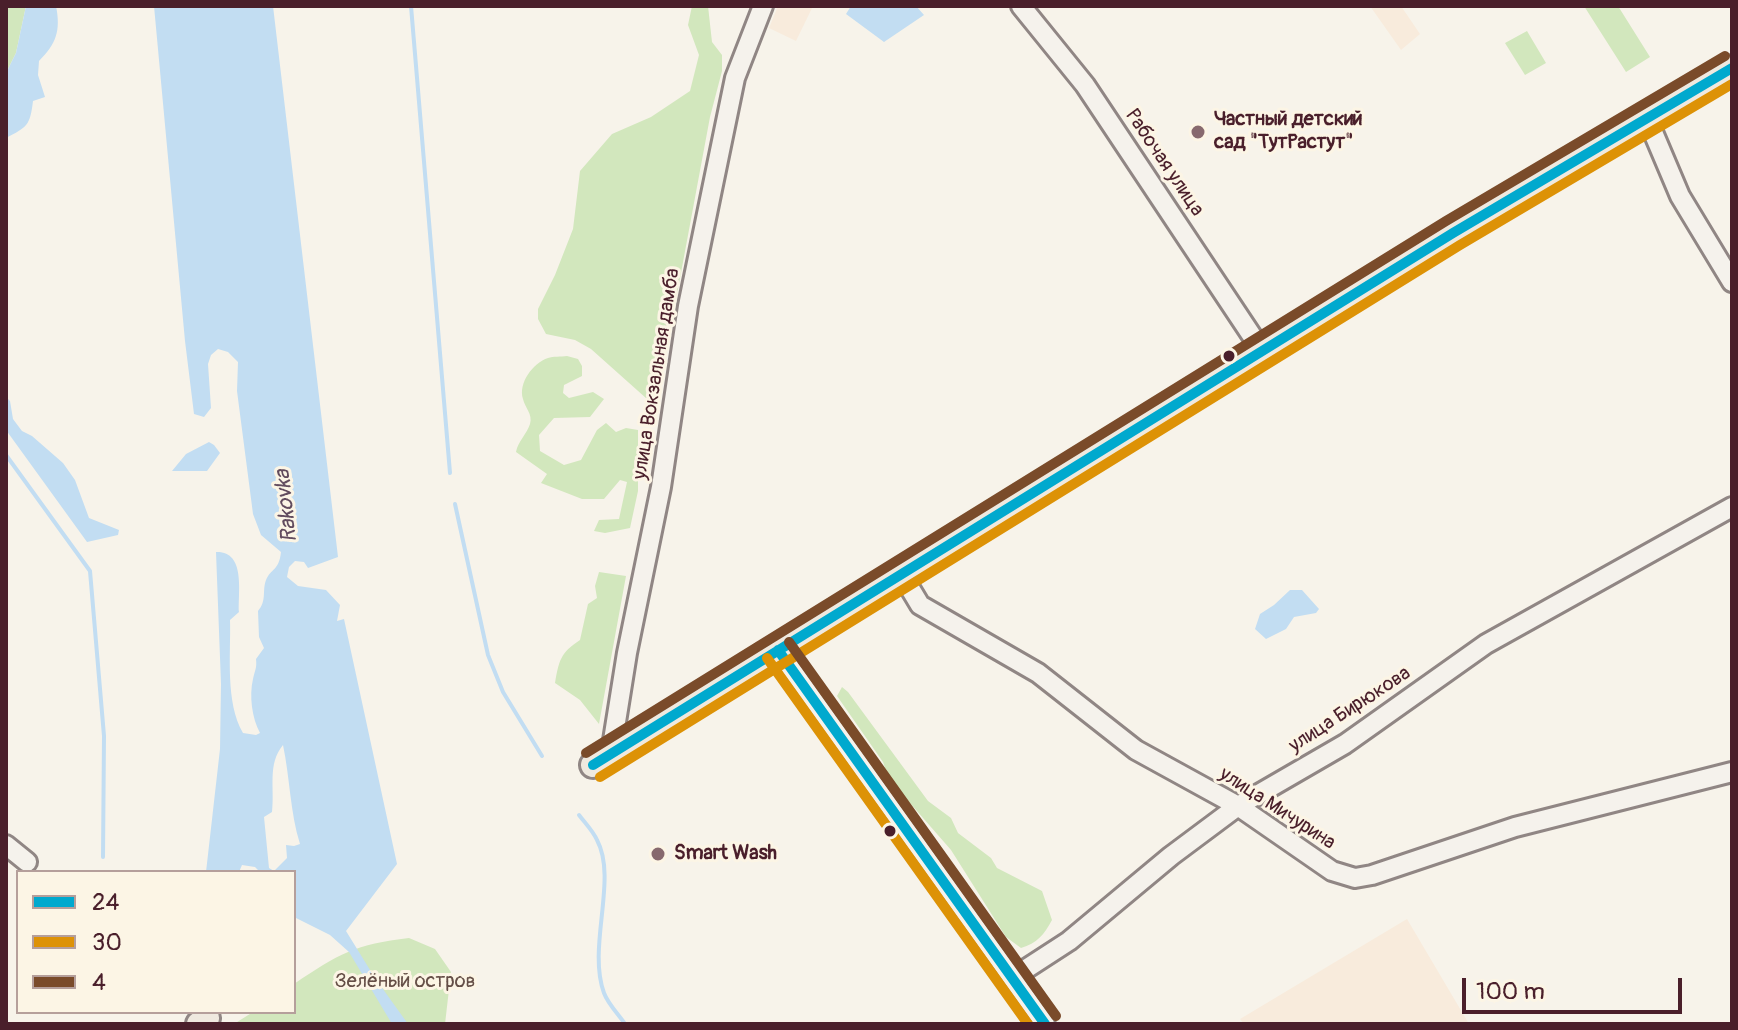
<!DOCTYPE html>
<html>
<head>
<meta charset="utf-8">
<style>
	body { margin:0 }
	#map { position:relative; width:1738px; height:1030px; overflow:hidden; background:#f7f3ea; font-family:Pangolin,sans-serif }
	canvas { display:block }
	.frame { position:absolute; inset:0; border:8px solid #4a1f2b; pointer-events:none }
	.legend { position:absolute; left:16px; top:870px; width:280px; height:144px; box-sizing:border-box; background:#fcf5e5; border:2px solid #b59f9b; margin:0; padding:10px 14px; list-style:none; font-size:24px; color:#4a1f2b }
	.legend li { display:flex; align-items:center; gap:16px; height:40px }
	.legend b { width:40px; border:2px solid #b59f9b }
	.scale { position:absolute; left:1462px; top:978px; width:220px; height:36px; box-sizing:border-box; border:4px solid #4a1f2b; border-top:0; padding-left:10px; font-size:24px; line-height:28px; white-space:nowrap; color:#4a1f2b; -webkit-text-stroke:6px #fcf5e5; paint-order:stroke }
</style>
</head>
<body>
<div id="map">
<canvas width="1738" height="1030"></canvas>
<div class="frame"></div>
<ul class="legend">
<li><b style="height:10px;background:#00a9ce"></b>24</li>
<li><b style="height:10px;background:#dd9206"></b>30</li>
<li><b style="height:10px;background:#7a4b2a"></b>4</li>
</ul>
<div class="scale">100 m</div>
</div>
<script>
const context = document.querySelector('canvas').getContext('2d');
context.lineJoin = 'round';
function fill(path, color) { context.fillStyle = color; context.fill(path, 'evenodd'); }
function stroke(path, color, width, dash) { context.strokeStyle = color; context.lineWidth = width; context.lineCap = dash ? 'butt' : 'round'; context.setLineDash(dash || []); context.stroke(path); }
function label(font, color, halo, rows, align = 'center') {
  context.font = font + ' Pangolin,sans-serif'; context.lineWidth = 6; context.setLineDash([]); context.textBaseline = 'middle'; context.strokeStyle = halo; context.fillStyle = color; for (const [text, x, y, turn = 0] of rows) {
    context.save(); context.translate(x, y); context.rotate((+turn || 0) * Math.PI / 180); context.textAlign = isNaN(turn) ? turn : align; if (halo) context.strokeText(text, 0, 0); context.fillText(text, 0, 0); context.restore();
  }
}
fill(new Path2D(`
	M778,6h35l-17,35 -27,-13z
	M1370,6h31l19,28 -19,16z
	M1407,919l62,105h-225l-4,-5z`), '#f8ebdc');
fill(new Path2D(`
	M6,6h20l-10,47 -10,20z
	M692,6h16l4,36 10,13v16l-12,46 -54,290 -65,-58 -16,-9 -29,-6 -8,-15v-10l17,-34 18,-46 7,-58 32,-37 39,-17 39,-26 9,-36 -11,-30z
	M1584,6h34l32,51 -24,15z
	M1527,31l19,32 -21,12 -20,-32z
	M567,356l11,3 4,7v10l-18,9 -1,8 6,5 24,-6 11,7 -14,18 -36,1 -15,17 1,16 24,14 17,-5 16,-30 9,-7 10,9 10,-4 12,2v61l-8,37 -25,5 -11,-2 5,-11 20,-1 8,-37 -7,-2 -16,19h-22l-41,-16 6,-9 -31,-22c2,-11 11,-18 14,-28 3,-10 -5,-16 -7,-25 -5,-16 10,-36 25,-41 5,-2 13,-1 19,-2z
	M599,572l27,4 -27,148 -19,-24 -25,-17c4,-22 5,-30 25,-43l8,-36 9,-6 -2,-12z
	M842,687l6,5 80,109 23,17 7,15 33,25 6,10 45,23 10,29c-8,15 -15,23 -31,28l-15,-11 -55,-87 -62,-71 -6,-17 -46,-66z
	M409,938l26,11 16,23 -6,52h-211l19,-12h41v-28c44,-30 62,-40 115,-46z`), '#d2e7bd');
fill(new Path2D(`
	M26,6h30c5,25 0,38 -17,55l-1,14 7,22 -12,4c-3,25 -6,26 -27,37v-65l10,-20z
	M154,6h119l65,551 -30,11 -4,-6 -9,-1 -6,6 -2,10 11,9 28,4 14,15 -3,16 7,-2 53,245 -51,67 29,47 33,46h-16l-43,-72 -19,-17 -36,-18v-45h-34l-5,-5 -13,-2 -3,7h-33l14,-123 1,-65 -5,-132c30,-1 22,40 23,60l-9,8c1,35 -5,82 13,113l13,2 4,-2c-8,-15 -11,-37 -7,-54 2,-9 4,-11 3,-20l8,-11 -5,-11 -1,-26c9,-10 4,-20 8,-31 5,-12 13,-9 15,-28l-20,-17 -8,-21 -16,-123 1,-29 -10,-10 -10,-3 -7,6 -3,9 3,44 -7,9 -10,-3 -9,-73zM283,745c7,33 7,67 17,99l-6,2 -8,-1 1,13 -13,13 -5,-3 -5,-51 8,-5c3,-23 -5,-48 11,-67z
	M851,6h65l8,9 -40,27 -38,-28z
	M6,397l4,4 3,18 9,12 10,5 31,27 12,17 14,38 30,12 -1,5 -31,7 -81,-112z
	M209,442l5,3 6,8 -13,18h-35l14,-17z
	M1290,590h12l17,19 -3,4 -22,4 -8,12 -20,10 -11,-10 5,-15 14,-9z`), '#c2ddf2');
stroke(new Path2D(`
	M411,6l39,467
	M6,455l84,116 14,165 -1,121
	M455,504l33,151 15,37 39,64
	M579,815c6,8 14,16 18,25 21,39 -10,107 7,153 4,11 15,22 21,31`), '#c2ddf2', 4);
const minor = new Path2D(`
	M1021,6l64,79 177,266
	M1647,118l33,78 52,86
	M902,575l18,30 118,68 98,77 102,56 94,65 23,7 17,-3 143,-48 217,-55
	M778,650l267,374
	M611,753l16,-100 34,-166 27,-181 47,-228 28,-72
	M6,845l21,17
	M1012,978l57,-37 102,-85 67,-50 107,-62 141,-100 246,-137`);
const major = new Path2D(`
	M593,765l860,-532 279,-165
	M199,1024l8,-6`);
stroke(minor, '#908684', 24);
stroke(major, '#908684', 30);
stroke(minor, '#f5f2ec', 18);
stroke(major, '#efe9df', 24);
stroke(new Path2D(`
	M778,650l267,374
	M593,765l860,-532 279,-165`), '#00a9ce', 10);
stroke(new Path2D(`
	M767,658l261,366
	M600,777l860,-532 272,-161`), '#dd9206', 10);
stroke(new Path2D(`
	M789,642l267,374
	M586,753l860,-532 279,-165`), '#7a4b2a', 10);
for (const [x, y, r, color] of [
	[1198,132,8,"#87696e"],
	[1229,356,7,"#4a1f2b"],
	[890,831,7,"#4a1f2b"],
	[658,854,8,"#87696e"]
]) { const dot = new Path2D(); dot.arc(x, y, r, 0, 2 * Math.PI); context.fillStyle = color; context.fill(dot); stroke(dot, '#fcf5e5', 3); }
label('bold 20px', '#4a1f2b', '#fcf5e5', [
	["Частный детский",1214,120],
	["сад \"ТутРастут\"",1214,143],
	["Smart Wash",674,854]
], 'left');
label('20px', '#4a1f2b', '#fcf5e5', [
	["Рабочая улица",1164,163,56],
	["улица Вокзальная дамба",657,374,-81],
	["улица Бирюкова",1350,710,-33],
	["улица Мичурина",1277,809,33]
]);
label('20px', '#644e46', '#fcf5e5', [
	["Зелёный остров",405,982]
]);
label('italic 22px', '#624c5e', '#fcf5e5', [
	["Rakovka",287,506,-96]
]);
</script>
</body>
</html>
